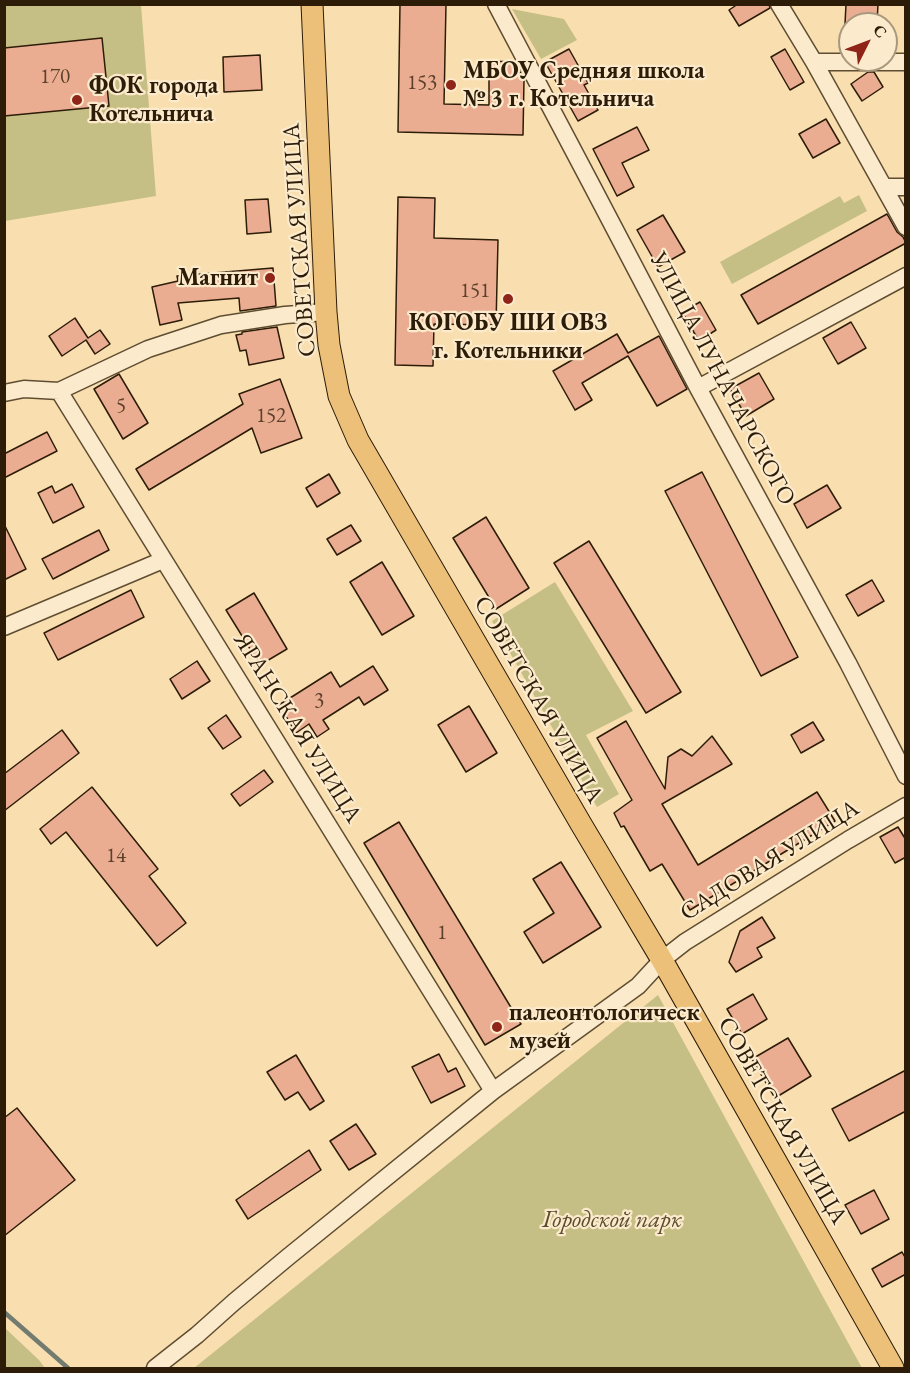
<!DOCTYPE html>
<html>
<head>
<meta charset="utf-8">
<style>
	body { margin:0 }
	#map { position:relative; width:910px; height:1373px; overflow:hidden; background:#f9dfaf; font-family:"EB Garamond",serif }
	canvas { display:block }
	.frame { position:absolute; inset:0; border:6px solid #2c1c08; pointer-events:none }
	.north { position:absolute; left:838px; top:12px; width:60px; height:60px; box-sizing:border-box; background:#fbeacb; border:2px solid #a8987d; border-radius:50%; rotate:48deg; font-size:16px; font-weight:700; line-height:24px; text-align:center; color:#2c1c08 }
	.north::after { content:''; display:block; margin:auto; width:21px; height:27px; background:#8f2418; clip-path:polygon(50% 0,100% 100%,50% 72%,0 100%) }
</style>
</head>
<body>
<div id="map">
<canvas width="910" height="1373"></canvas>
<div class="frame"></div>
<div class="north">С</div>
</div>
<script>
const context = document.querySelector('canvas').getContext('2d');
context.lineJoin = 'round';
function fill(path, color) { context.fillStyle = color; context.fill(path, 'evenodd'); }
function stroke(path, color, width, dash) { context.strokeStyle = color; context.lineWidth = width; context.lineCap = dash ? 'butt' : 'round'; context.setLineDash(dash || []); context.stroke(path); }
function label(font, color, halo, rows, align = 'center') {
  context.font = font + ' "EB Garamond",serif'; context.lineWidth = 4.5; context.setLineDash([]); context.textBaseline = 'middle'; context.strokeStyle = halo; context.fillStyle = color; for (const [text, x, y, turn = 0] of rows) {
    context.save(); context.translate(x, y); context.rotate((+turn || 0) * Math.PI / 180); context.textAlign = isNaN(turn) ? turn : align; if (halo) context.strokeText(text, 0, 0); context.fillText(text, 0, 0); context.restore();
  }
}
fill(new Path2D(`
	M5,5h136l15,191 -151,25z
	M512,9l52,10 13,21 -36,19z
	M859,195l8,16 -135,73 -12,-22 120,-66 4,7z
	M555,582l78,129 -47,24 33,59 -22,13 -105,-186z
	M658,995l204,373h-668z
	M5,1328l34,32 6,8h-40z`), '#c6bf85');
stroke(new Path2D(`
	M4,1312l64,56`), '#727b6f', 4.5);
const building = new Path2D(`
	M400,4h46l-2,100 45,1v-44l26,1 9,18 -1,55 -125,-3z
	M738,4h31l1,4 -31,18 -10,-16z
	M846,4h32l-1,20h-32z
	M102,38l7,68 -105,10v-68z
	M569,49l19,34 -4,2 14,25 -20,11 -33,-59z
	M785,49l19,33 -14,8 -19,-33z
	M260,55l2,35 -38,2 -1,-35z
	M868,72h6l9,15 -21,14 -11,-17z
	M826,119l14,24 -27,15 -14,-24z
	M637,127l12,23 -27,13 12,24 -17,9 -24,-47z
	M398,197l37,1 -1,40 64,2 -2,85 -62,-1 -1,42 -38,-1z
	M268,199l3,33 -24,2 -2,-34z
	M887,214l10,18 6,5 3,6 -148,81 -17,-29z
	M663,215l22,37 -27,15 -21,-37z
	M273,268l3,38 -36,5 -1,-13 -61,5 4,17 -22,5 -8,-38 26,-6 -1,-5z
	M700,302l16,28 -17,11 -17,-29z
	M75,318l13,20 12,-8 10,14 -15,10 -9,-14 -24,16 -13,-20z
	M851,322l15,26 -28,16 -15,-26z
	M277,327l7,31 -35,7 -3,-15 -6,1 -4,-16 6,-1v-2z
	M617,334l11,19 31,-17 28,53 -30,17 -29,-50 -46,27 10,17 -17,10 -22,-39z
	M759,373l15,26 -28,17 -16,-27z
	M119,374l29,49 -25,16 -29,-50z
	M280,379l22,59 -41,15 -9,-25 -103,62 -13,-21 107,-65 -4,-10z
	M47,432l10,19 -53,27v-24z
	M702,472l96,185 -37,19 -96,-185z
	M329,474l11,19 -23,14 -11,-19z
	M72,484l12,23 -31,16 -15,-30 14,-7 3,7z
	M827,485l14,23 -34,20 -13,-24z
	M486,517l43,71 -33,21 -43,-71z
	M4,524l22,45 -22,11z
	M351,525l10,16 -24,14 -10,-16z
	M99,530l10,20 -56,29 -11,-20z
	M589,541l92,151 -35,21 -92,-150z
	M382,562l32,54 -32,19 -32,-53z
	M872,580l12,21 -26,15 -12,-21z
	M131,590l13,27 -86,43 -14,-27z
	M254,593l33,56 -27,16 -34,-55z
	M197,661l13,20 -28,18 -12,-20z
	M373,666l15,24 -24,15 -5,-8 -36,23 6,9 -12,8 -8,-13 -13,9 -17,-28 52,-33 9,15z
	M469,706l28,47 -31,19 -28,-47z
	M226,715l15,22 -18,12 -15,-21z
	M626,721l39,68 3,-32 13,-8 11,7 20,-20 20,28 -70,40 36,61 119,-73 18,29 -145,89 -28,-46 -12,7 -26,-45 -3,1 -7,-14 18,-13 -35,-62z
	M813,722l11,18 -23,13 -10,-18z
	M62,730l17,23 -75,58v-37z
	M264,770l9,12 -33,24 -9,-12z
	M92,787l66,82 -9,7 37,47 -29,23 -91,-114 -15,12 -11,-15z
	M399,822l122,202 -36,21 -121,-202z
	M898,827l8,13v17l-11,6 -15,-26z
	M561,862l40,65 -58,36 -19,-31 30,-19 -21,-34z
	M762,917l13,21 -18,10 5,9 -26,15 -7,-10 11,-31z
	M753,994l14,25 -25,15 -15,-25z
	M788,1038l23,38 -36,22 -23,-39z
	M439,1054l9,18 8,-4 9,18 -34,17 -19,-36z
	M296,1055l28,46 -14,9 -12,-18 -13,8 -18,-28z
	M906,1070v41l-57,30 -17,-32z
	M17,1108l58,72 -71,56v-118z
	M356,1124l20,30 -27,16 -19,-29z
	M309,1150l12,20 -73,49 -12,-19z
	M874,1190l15,29 -28,15 -16,-29z
	M902,1252l4,7v15l-24,13 -10,-18z`);
fill(building, '#ebad92');
stroke(building, '#2c1c08', 1.5);
const minor = new Path2D(`
	M496,4l94,178 108,206 150,275 58,113
	M779,4l35,58 92,165
	M814,62h92
	M884,187h22
	M698,388l208,-112
	M59,391c143,234 290,466 434,700
	M4,393l20,-4 35,2 89,-42 73,-24 64,-10 41,-3
	M4,627l159,-67
	M155,1368l42,-33 37,-33 54,-45 205,-166 145,-105 24,-26 23,-18 163,-102 58,-34`);
const major = new Path2D(`
	M312,4l14,308 3,33 10,51 19,44 223,384 81,136 231,408`);
stroke(minor, '#5f4d32', 19);
stroke(major, '#2c1c08', 23);
stroke(minor, '#fbeacb', 16);
stroke(major, '#ecc078', 21);
for (const [x, y, r, color] of [
	[451,85,6,"#8f2418"],
	[77,100,6,"#8f2418"],
	[270,278,6,"#8f2418"],
	[508,299,6,"#8f2418"],
	[497,1027,6,"#8f2418"]
]) { const dot = new Path2D(); dot.arc(x, y, r, 0, 2 * Math.PI); context.fillStyle = color; context.fill(dot); stroke(dot, '#fbeacb', 2); }
label('21px', '#5c402a', null, [
	["170",55,77],
	["153",422,83],
	["151",475,291],
	["5",121,406],
	["152",271,416],
	["3",319,701],
	["14",116,856],
	["1",442,933]
]);
label('bold 24px', '#2c1c08', '#fbeacb', [
	["МБОУ Средняя школа",463,71],
	["№ 3 г. Котельнича",463,99],
	["ФОК города",89,86],
	["Котельнича",89,114],
	["Магнит",258,278,"right"],
	["КОГОБУ ШИ ОВЗ",508,323,"center"],
	["г. Котельники",508,351,"center"],
	["палеонтологическ",509,1013],
	["музей",509,1041]
], 'left');
label('24px', '#2c1c08', '#fbeacb', [
	["СОВЕТСКАЯ УЛИЦА",300,240,-94],
	["УЛИЦА ЛУНАЧАРСКОГО",722,379,62],
	["СОВЕТСКАЯ УЛИЦА",538,700,60],
	["ЯРАНСКАЯ УЛИЦА",297,728,58],
	["САДОВАЯ УЛИЦА",770,861,-32],
	["СОВЕТСКАЯ УЛИЦА",782,1121,60]
]);
label('italic 24px', '#5a4d2e', '#fbeacb', [
	["Городской парк",612,1220]
]);
</script>
</body>
</html>
